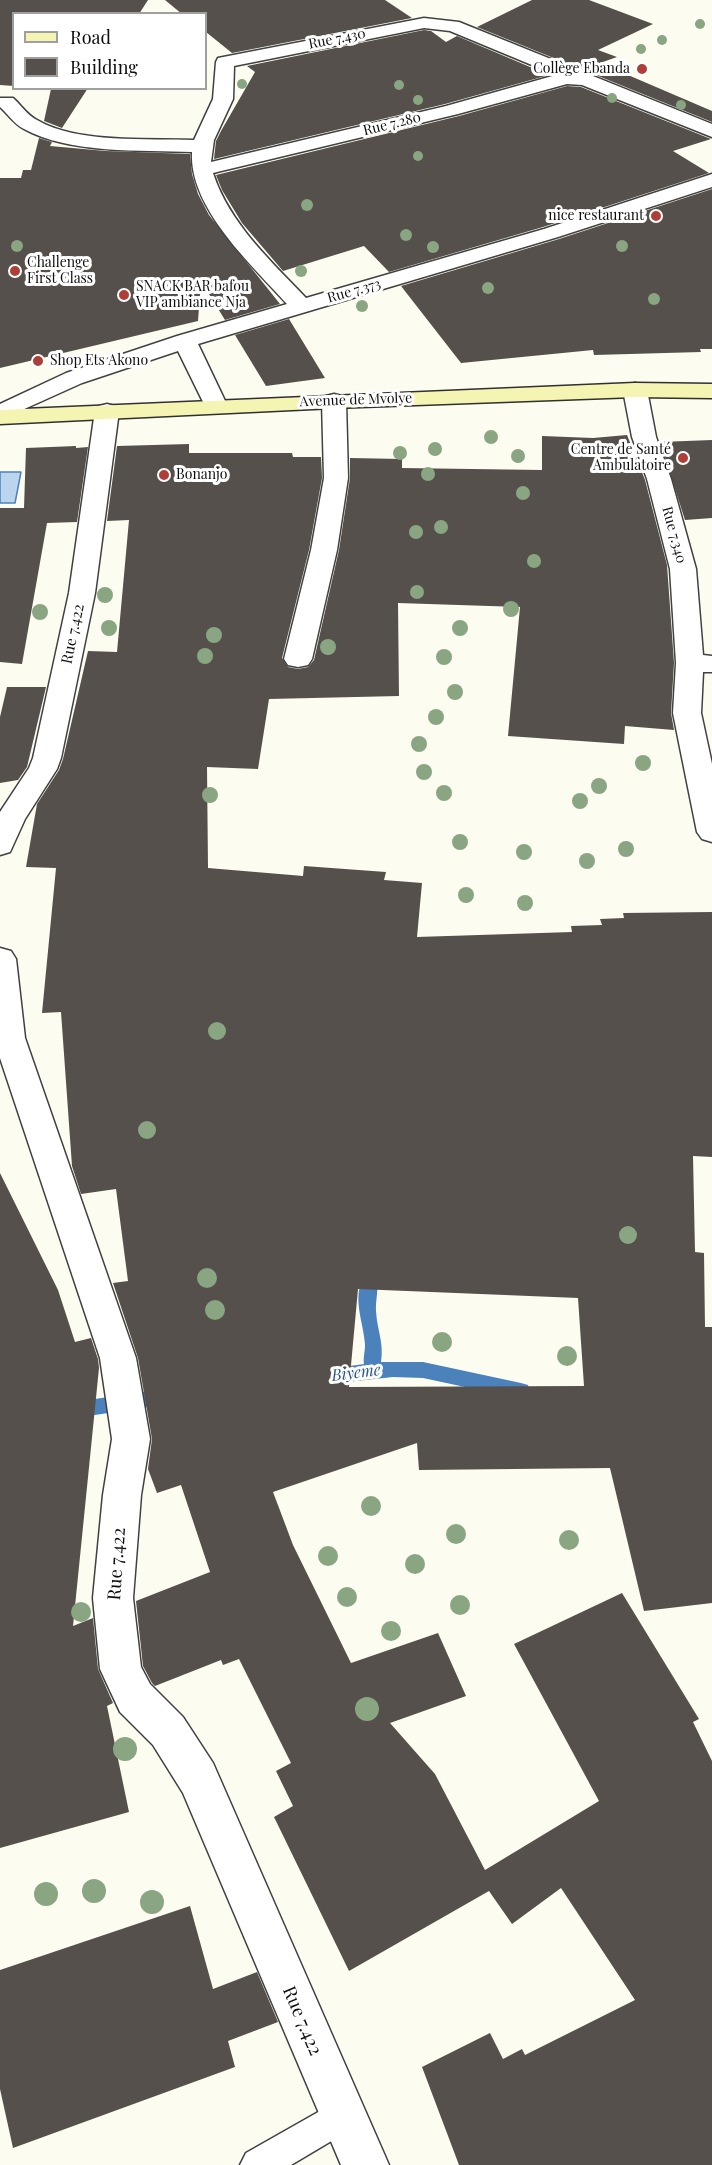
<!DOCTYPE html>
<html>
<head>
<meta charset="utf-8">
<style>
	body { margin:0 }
	#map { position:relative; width:712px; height:2165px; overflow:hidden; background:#fdfcf0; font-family:"Playfair Display",serif }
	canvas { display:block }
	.legend { position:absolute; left:12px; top:12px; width:195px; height:78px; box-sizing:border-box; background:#fff; border:2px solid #9f9f9f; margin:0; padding:8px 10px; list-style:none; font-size:18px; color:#0e0e0e }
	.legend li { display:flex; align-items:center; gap:12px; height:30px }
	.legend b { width:30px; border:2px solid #9f9f9f }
</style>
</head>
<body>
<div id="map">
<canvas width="712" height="2165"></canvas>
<ul class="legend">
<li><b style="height:8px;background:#f5f5b3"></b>Road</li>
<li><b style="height:16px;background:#55504b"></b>Building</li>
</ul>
</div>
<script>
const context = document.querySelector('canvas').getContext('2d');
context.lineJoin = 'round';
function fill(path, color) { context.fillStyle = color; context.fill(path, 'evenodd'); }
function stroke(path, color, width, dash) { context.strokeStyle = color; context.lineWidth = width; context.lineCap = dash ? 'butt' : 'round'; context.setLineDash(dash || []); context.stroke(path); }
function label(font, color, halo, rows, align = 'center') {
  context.font = font + ' "Playfair Display",serif'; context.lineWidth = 6; context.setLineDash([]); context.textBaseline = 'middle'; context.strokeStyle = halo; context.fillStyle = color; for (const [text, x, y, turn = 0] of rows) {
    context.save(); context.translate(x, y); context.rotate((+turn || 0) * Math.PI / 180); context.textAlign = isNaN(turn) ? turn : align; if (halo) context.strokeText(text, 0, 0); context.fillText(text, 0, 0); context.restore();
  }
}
const water = new Path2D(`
	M0,472h21l-6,31h-15z`);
fill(water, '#bbd5ee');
stroke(water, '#4b82bc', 1.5);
fill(new Path2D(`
	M369,1276l6,2c5,10 0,22 1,33 1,19 8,31 5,51h42l98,21 7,2 2,6 -2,6 -7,2 -98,-21 -30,-1 -65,7 -7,-2 -2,-6 2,-6 43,-6c-1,-6 1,-12 1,-19 -1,-22 -13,-45 -2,-67z
	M168,1388l7,2 2,6 -2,6 -7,2 -93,14 -7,-2 -2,-6 2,-6 7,-2z`), '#4b82bc');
fill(new Path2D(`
	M0,0h148l-9,14h-125v72l-14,-1z
	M165,0h220l27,18 -180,35 -26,-21v-18h-24z
	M532,0h57l64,24 -55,26 19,7 -17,6 112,48v11l-235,-95z
	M424,30l7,1 15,11 11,-6 92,39 -104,29 -231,55 2,-18 5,-10 34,-59 -8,-6z
	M567,86l14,1 130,52 -38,12 36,22 -166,54 -154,45 -25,-26 -81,25 -41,-48 -20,-33 -6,-15 243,-59z
	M48,88h40l-26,40 -18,-7 7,-32z
	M39,138l13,4 -2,4 56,5 84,3 2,20 6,20 11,21 71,89 -55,16 -24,-39 -3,40 -198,47v-190h21l2,-8h8z
	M712,189v160h-12l1,3 -107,3 -1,-5 -132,13 -60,-77 158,-47z
	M289,319l36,59 -59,8 -31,-51z
	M627,435l18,45 22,85 7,98 -3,50 3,17 -49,-4 -1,18 -116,-8 12,-129 -122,-4 1,93 -130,3 -11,70 -51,-2 1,101 95,8 1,-10 82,6 -2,8 38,3 -5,54 155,-5 -1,-6 31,-1 -2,-6 24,-1 -1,-5 89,-1v245l-19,-1 2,96 9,1 1,74h7v276l-68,8 -34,-143 -191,2 -2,-27 -144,49 20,53 58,118 87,-30 28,63 -76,27 45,51 50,96 114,-69 -85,-157 108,-51 77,126 -6,3 19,39v404h-253l-37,-98 68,-34 13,26 19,-10 3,6 110,-55 -74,-112 -49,36 -23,-33 -140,80 -75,-154 19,-11 -17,-35 15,-8 -52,-104 -16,6 -2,-5 -66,26 -3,-3 -9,-17 -7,-65 74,-29 -29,-87 -24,8 -9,-24 4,-30 -14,-81 -25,-75 15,-2 -12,-92 -35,5 -9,-28 -11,-154 -19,1 14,-145 -30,-1 11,-63 22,-34 4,-11 25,-108 29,1 12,-132 -22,1 10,-75 72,-2v9h103l1,4h28l1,21 -13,72 -27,108 6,9 10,2 10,-2 6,-7 25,-110 11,-72v-20l52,1v9l140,2v-34l51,2zM358,1289l220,9 6,88 -235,1z
	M712,440v78l-27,2 -25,-78z
	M76,446v2l12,-1 -11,75 -30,1 -25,141 -22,-2v-154h24l2,-60z
	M7,687h39l-19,80 -9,13 -18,3v-66z
	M0,1173l58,117 17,52 16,-4 7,21 1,9 -26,258 20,-8 5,51 15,34 -6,3 22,106 -129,36z
	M190,1906l23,83 44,-17 21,50 -50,19 7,26 -222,81 -13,-59v-119z`), '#55504b');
const lane = new Path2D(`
	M343,2098l12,5 5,12 -5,12 -64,38h-51l6,-12z`);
const street = new Path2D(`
	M424,18l35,4 253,102v13l-130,-52 -15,-1 -109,30 -245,59c16,50 58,88 93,125l238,-69 168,-55v13l-154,50 -360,107 29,61 -4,5 -8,2 -8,-2 -29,-59 -96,32 -82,37v-16l66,-31 111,-37 110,-32c-36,-40 -98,-96 -95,-152 -51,-2 -123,2 -168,-23 -10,-5 -16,-15 -24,-22v-9h13c8,7 14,17 24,22 41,24 111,18 157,20l19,-41 3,-37 2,-4zM424,28l26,3 106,44 -110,31 -235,56 3,-22 19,-41 1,-33z
	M635,383l8,2 4,5 9,47 15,42 25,90 7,86 9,1v16h-9l-2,41 11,51v78l-10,-3 -5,-7 -24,-119 3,-50 -6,-94 -23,-90 -15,-42 -9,-47 4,-5z
	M334,394l8,2 4,5 2,77 -11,72 -25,109 -4,6 -10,2 -10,-2 -4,-6 27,-109 13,-72 -2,-77 4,-5z
	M107,404l8,2 4,5 -24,182 -34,165 -4,11 -32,50 -15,33 -10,3v-43l29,-44 4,-10 36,-165 26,-182 4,-5z
	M0,948l11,3 5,8 9,79 111,320 14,81 -9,56 -8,103 8,69 9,17 33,33 30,46 176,402h-48l-158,-372 -30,-48 -33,-33 -20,-43 -7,-71 10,-103 9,-56 -12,-81 -100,-300z`);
const secondary = new Path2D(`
	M635,383l77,1v14l-77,-1 -301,11 -334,16v-14z`);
stroke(lane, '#414141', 3);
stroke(street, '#414141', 3);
stroke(secondary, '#303030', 3);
fill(lane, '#fff');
fill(street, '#fff');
fill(secondary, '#f5f5b3');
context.fillStyle = '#8aa581';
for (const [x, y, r] of [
	[700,24,5],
	[662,40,5],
	[641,49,5],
	[242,84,5],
	[399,85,5],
	[612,98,5],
	[418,100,5],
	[681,105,5],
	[418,156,5],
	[307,205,6],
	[406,235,6],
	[17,246,6],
	[622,246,6],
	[433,247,6],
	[301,271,6],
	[488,288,6],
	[654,299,6],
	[362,306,6],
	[491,437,7],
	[435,449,7],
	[400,453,7],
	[518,456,7],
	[428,474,7],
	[523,493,7],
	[441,527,7],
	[416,532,7],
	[534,561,7],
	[417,592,7],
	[105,595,8],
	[511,609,8],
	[40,612,8],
	[109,628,8],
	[460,628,8],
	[214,635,8],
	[328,647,8],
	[205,656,8],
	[444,657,8],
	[455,692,8],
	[436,717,8],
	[419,744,8],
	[643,763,8],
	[424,772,8],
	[599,786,8],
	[444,793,8],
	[210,795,8],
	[580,801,8],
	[460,842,8],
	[626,849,8],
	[524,852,8],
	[587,861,8],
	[466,895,8],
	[525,903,8],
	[217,1031,9],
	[147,1130,9],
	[628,1235,9],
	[207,1278,10],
	[215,1310,10],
	[442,1342,10],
	[567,1356,10],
	[371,1506,10],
	[456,1534,10],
	[569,1540,10],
	[328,1556,10],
	[415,1564,10],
	[347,1597,10],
	[460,1605,10],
	[81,1612,10],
	[391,1631,10],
	[367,1709,12],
	[125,1749,12],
	[94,1891,12],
	[46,1894,12],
	[152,1902,12]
]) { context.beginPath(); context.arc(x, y, r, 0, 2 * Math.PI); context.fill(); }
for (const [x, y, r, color] of [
	[642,69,6,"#ac3f37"],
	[656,216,6,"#ac3f37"],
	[15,271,6,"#ac3f37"],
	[124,295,6,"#ac3f37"],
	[38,361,6,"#ac3f37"],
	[683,458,6,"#ac3f37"],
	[164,475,6,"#ac3f37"]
]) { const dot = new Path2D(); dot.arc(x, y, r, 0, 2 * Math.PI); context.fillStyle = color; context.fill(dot); stroke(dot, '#fff', 2); }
label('14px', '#0e0e0e', '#fff', [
	["Rue 7.430",337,39,-11],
	["Rue 7.280",392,124,-14],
	["Rue 7.373",354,291,-16],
	["Avenue de Mvolye",356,400,-2],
	["Rue 7.340",674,535,75]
]);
label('14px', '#0e0e0e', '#fff', [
	["Collège Ebanda",630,69,"right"],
	["nice restaurant",644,216,"right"],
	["Challenge",27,263],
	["First Class",27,279],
	["SNACK BAR bafou",136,287],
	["VIP ambiance Nja",136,303],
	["Shop Ets Akono",50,361],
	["Centre de Santé",671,450,"right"],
	["Ambulatoire",671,466,"right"],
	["Bonanjo",176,475]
], 'left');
label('15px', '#0e0e0e', '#fff', [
	["Rue 7.422",73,634,-78]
]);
label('italic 16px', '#265690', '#fff', [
	["Biyeme",356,1373,-7]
]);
label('18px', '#0e0e0e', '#fff', [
	["Rue 7.422",117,1564,-86],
	["Rue 7.422",302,2021,67]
]);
</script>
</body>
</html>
